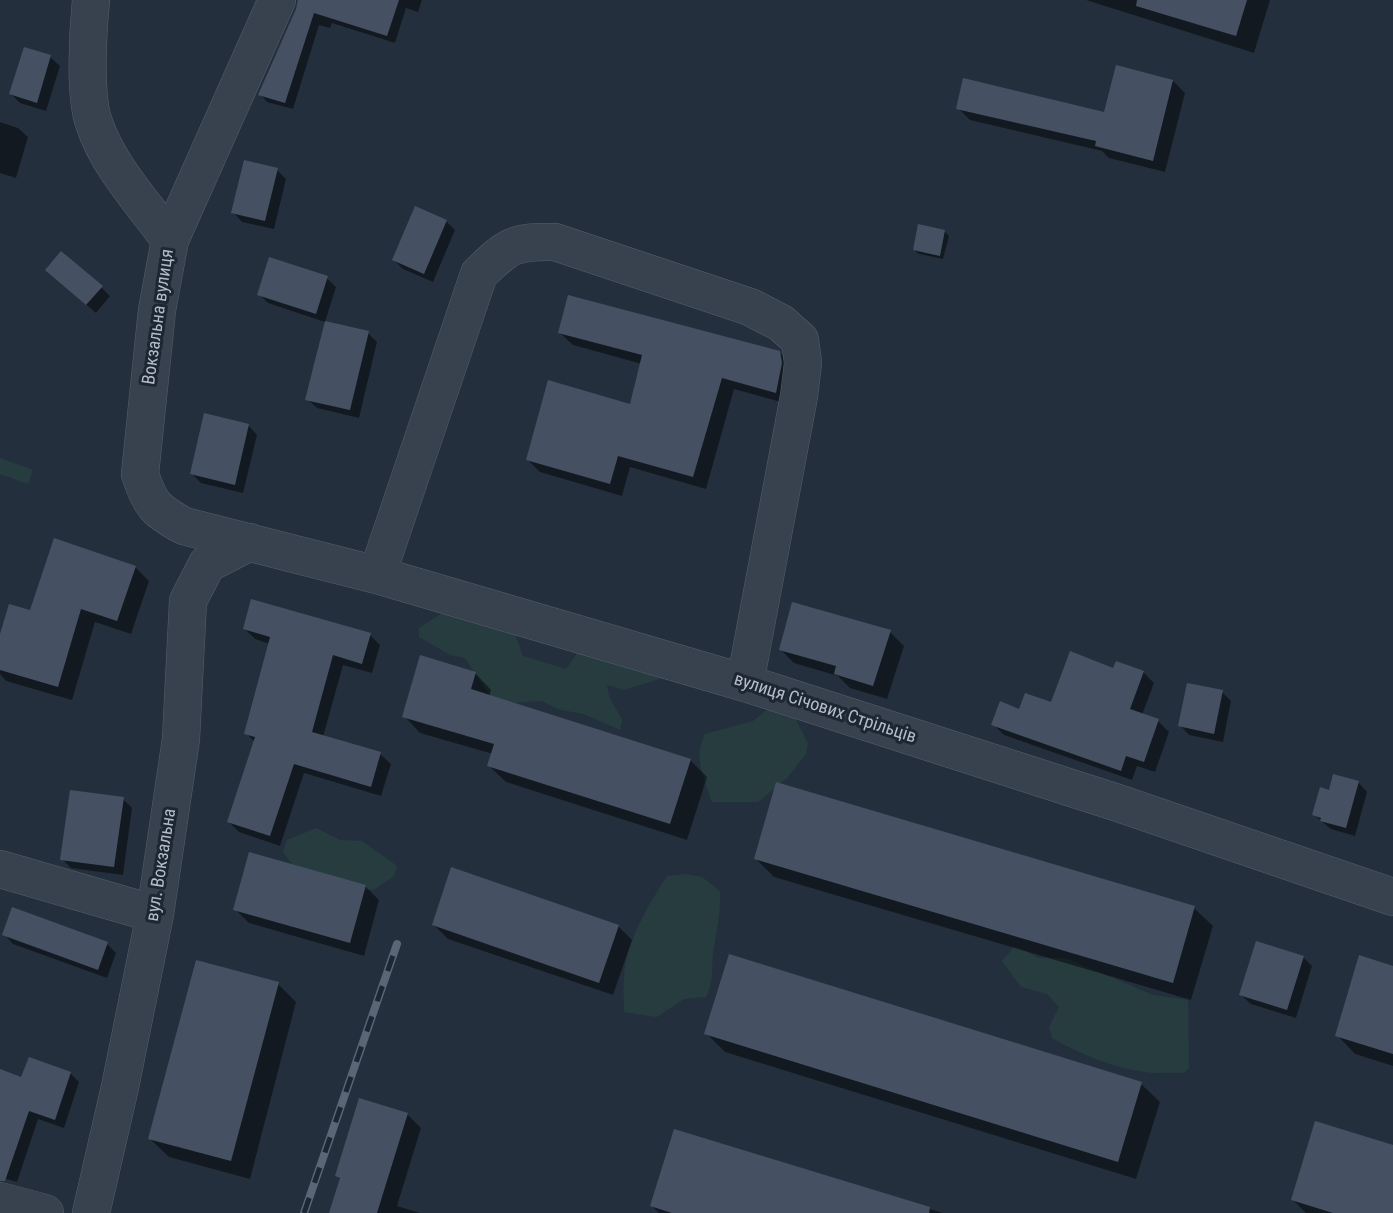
<!DOCTYPE html>
<html>
<head>
<meta charset="utf-8">
<style>
	body { margin:0 }
	canvas { display:block; background:#242f3e }
</style>
</head>
<body>
<canvas width="1393" height="1213"></canvas>
<script>
const context = document.querySelector('canvas').getContext('2d');
context.lineJoin = 'round';
function fill(path, color) { context.fillStyle = color; context.fill(path, 'evenodd'); }
function stroke(path, color, width, dash) { context.strokeStyle = color; context.lineWidth = width; context.lineCap = dash ? 'butt' : 'round'; context.setLineDash(dash || []); context.stroke(path); }
function label(font, color, halo, rows, align = 'center') {
  context.font = font + ' "Roboto Condensed",sans-serif'; context.lineWidth = 6; context.setLineDash([]); context.textBaseline = 'middle'; context.strokeStyle = halo; context.fillStyle = color; for (const [text, x, y, turn = 0] of rows) {
    context.save(); context.translate(x, y); context.rotate((+turn || 0) * Math.PI / 180); context.textAlign = isNaN(turn) ? turn : align; if (halo) context.strokeText(text, 0, 0); context.fillText(text, 0, 0); context.restore();
  }
}
fill(new Path2D(`
	M0,458l33,12 -5,14 -28,-10z
	M447,610l68,11 1,16 7,19 43,13 12,-17 68,9 16,17 -38,12 -17,-5 2,11 13,24 -2,10 -36,-16 -23,-4 -20,-9 -46,3 -30,-46 -15,-3 -31,-18v-9z
	M776,703l17,11 15,29 -2,11 -19,24 -29,24h-46c-8,-25 -19,-43 -7,-68l48,-13z
	M316,828l24,12 22,1 35,25 -3,10 -19,13 -23,3 -54,-20 -15,-20 4,-12z
	M686,874l16,3 18,14c1,20 -3,36 -6,56 -4,22 2,27 -8,50l-22,2 -27,18 -33,-5c0,-11 -1,-23 0,-34 2,-37 24,-72 43,-102z
	M1014,947l6,1 18,10h28l87,37 35,5 1,68 -5,5c-13,-1 -27,1 -39,-1 -35,-5 -62,-17 -93,-34l-3,-11 10,-20 -12,-13 -26,-7 -19,-26z`), '#263c3f');
fill(new Path2D(`
	M298,0h124l-4,12 -12,-4 -11,35 -63,-20 -2,5 -11,-3 -26,84 -26,-7 -7,-8 38,-85z
	M1086,0h184l-16,53z
	M50,57l10,9 -14,45 -26,-8 -9,-9z
	M1173,81l12,12 -20,79 -56,-14 -7,-7 -132,-31 -12,-12 147,6z
	M0,122l18,6 10,9 -12,41 -16,-5z
	M277,170l9,9 -12,50 -32,-7 -9,-10z
	M446,221l9,9 -22,52 -30,-13 -9,-9z
	M945,232l4,4 -6,23 -24,-5 -5,-4z
	M327,278l9,9 -11,35 -57,-19 -9,-9z
	M56,279l45,8 9,9 -14,17z
	M368,333l9,9 -18,76 -42,-10 -10,-9z
	M560,333l219,19 13,13 -4,39 -54,-15 -28,100 -76,-22 -8,29 -82,-24 -12,-12 103,-54 11,-42 -69,-19z
	M248,425l9,10 -14,58 -42,-10 -9,-9z
	M135,567l14,14 -18,53 -36,-12 -23,78 -66,-19 -6,-7v-34l31,-28z
	M245,629l125,6 10,10 -8,28 -29,-8 -20,72 57,17 11,10 -10,32 -77,-23 -24,73 -41,-14 -10,-10 26,-80 -9,-9 24,-89 -15,-5z
	M890,632l14,14 -17,53 -37,-11 -12,-12 -44,-13 -14,-14z
	M1114,671l29,1 11,11 -12,32 16,6 11,11 -14,40 -18,-6 -5,14 -128,-45 -11,-11 27,-13 32,-7z
	M475,673l16,17 -2,7 201,63 17,17 -20,63 -181,-58 -17,-16 4,-12 -73,-21 -16,-17z
	M1222,692l9,9 -8,41 -34,-7 -9,-10z
	M1358,782l9,10 -12,44 -24,-7 -17,-14 16,-23z
	M123,799l9,9 -9,67 -52,-7 -9,-9z
	M756,859l438,49 19,18 -22,74 -417,-123z
	M365,886l14,14 -15,56 -115,-33 -14,-14z
	M434,925l184,1 14,14 -19,55 -165,-56z
	M4,934l103,10 9,9 -9,25 -94,-34z
	M1303,957l9,9 -16,52 -45,-14 -10,-9z
	M1393,967v99l-38,-12 -18,-19z
	M278,984l18,18 -46,177 -81,-22 -19,-18z
	M706,1033l435,51 19,18 -24,77 -411,-127z
	M0,1071l23,8 47,-6 9,9 -15,46 -26,-9 -21,63 -17,-5z
	M407,1114l14,14 -24,78 23,7h-89l10,-33 -4,-4z
	M675,1131l268,82h-284l-7,-7z
	M1393,1147v66h-87l-14,-14z`), '#0007');
fill(new Path2D(`
	M298,0h101l-12,36 -73,-23 -29,90 -27,-8 38,-86z
	M1137,0h110l-11,36 -100,-30z
	M24,47l27,8 -14,48 -28,-9z
	M1116,65l57,15 -20,81 -58,-15 1,-5 -140,-32 7,-31 141,34z
	M244,160l34,8 -13,53 -34,-8z
	M415,206l32,14 -23,54 -32,-14z
	M918,224l27,6 -5,26 -27,-6z
	M61,251l42,35 -17,19 -41,-35z
	M269,257l59,19 -12,38 -59,-19z
	M568,295l212,56 2,12 -6,30 -54,-15 -29,99 -75,-21 -8,28 -84,-24 22,-80 82,24 12,-49 -84,-22z
	M325,321l44,10 -19,79 -45,-10z
	M204,413l45,11 -14,61 -45,-11z
	M54,538l82,28 -19,55 -36,-12 -23,78 -58,-17v-36l9,-30 21,6z
	M251,599l120,34 -9,31 -29,-9 -21,77 69,20 -10,35 -77,-23 -24,72 -43,-14 28,-85 -11,-3 26,-97 -27,-8z
	M792,602l99,28 -18,56 -39,-12 2,-8 -57,-16z
	M1070,651l43,17 3,-7 28,10 -14,38 29,10 -15,43 -18,-6 -5,15 -130,-46 9,-24 19,8 6,-16 26,9z
	M420,655l56,17 -5,17 220,70 -21,65 -183,-58 7,-22 -92,-27z
	M1187,683l36,7 -9,44 -36,-8z
	M1333,774l26,7 -13,47 -26,-7 1,-3 -9,-3 8,-28 9,3z
	M776,782l419,124 -22,77 -419,-124z
	M70,790l54,7 -10,70 -54,-7z
	M249,852l117,33 -16,58 -117,-33z
	M451,867l168,58 -20,58 -167,-58z
	M12,907l96,35 -10,28 -96,-35z
	M1256,941l48,15 -17,54 -48,-15z
	M729,954l413,128 -24,80 -414,-128z
	M1359,955l34,11v88l-58,-18z
	M196,960l83,22 -48,179 -83,-22z
	M29,1057l42,15 -16,48 -26,-9 -24,70h-5v-112l21,8z
	M359,1098l49,15 -31,100h-48l11,-35 -5,-2z
	M1315,1121l78,24v68h-60l-42,-13z
	M674,1129l256,78 -1,6h-257l-22,-7z`), '#455162');
const minor = new Path2D(`
	M91,0c-3,30 -7,96 3,123 14,43 50,81 76,117
	M277,0l-107,240 -13,70 -17,164c10,31 16,37 44,52l193,49 368,108 373,120 275,94
	M377,575l102,-301c29,-28 34,-33 76,-32l195,65 31,16 19,17 3,23 -4,33 -54,287
	M0,869l155,45
	M0,1201l45,12
	M91,1213l29,-126 35,-173 26,-175 7,-138 19,-37 43,-22`);
stroke(minor, '#565f6c', 38);
stroke(minor, '#38414e', 37);
const rail = new Path2D(`
	M304,1213l93,-269`);
stroke(rail, '#5a6575', 8);
stroke(rail, '#1d2633', 5, [16]);
label('18px', '#b4bcc9', '#1d2633', [
	["Вокзальна вулиця",159,317,-82],
	["вулиця Січових Стрільців",825,709,18],
	["вул. Вокзальна",162,865,-81]
]);
</script>
</body>
</html>
